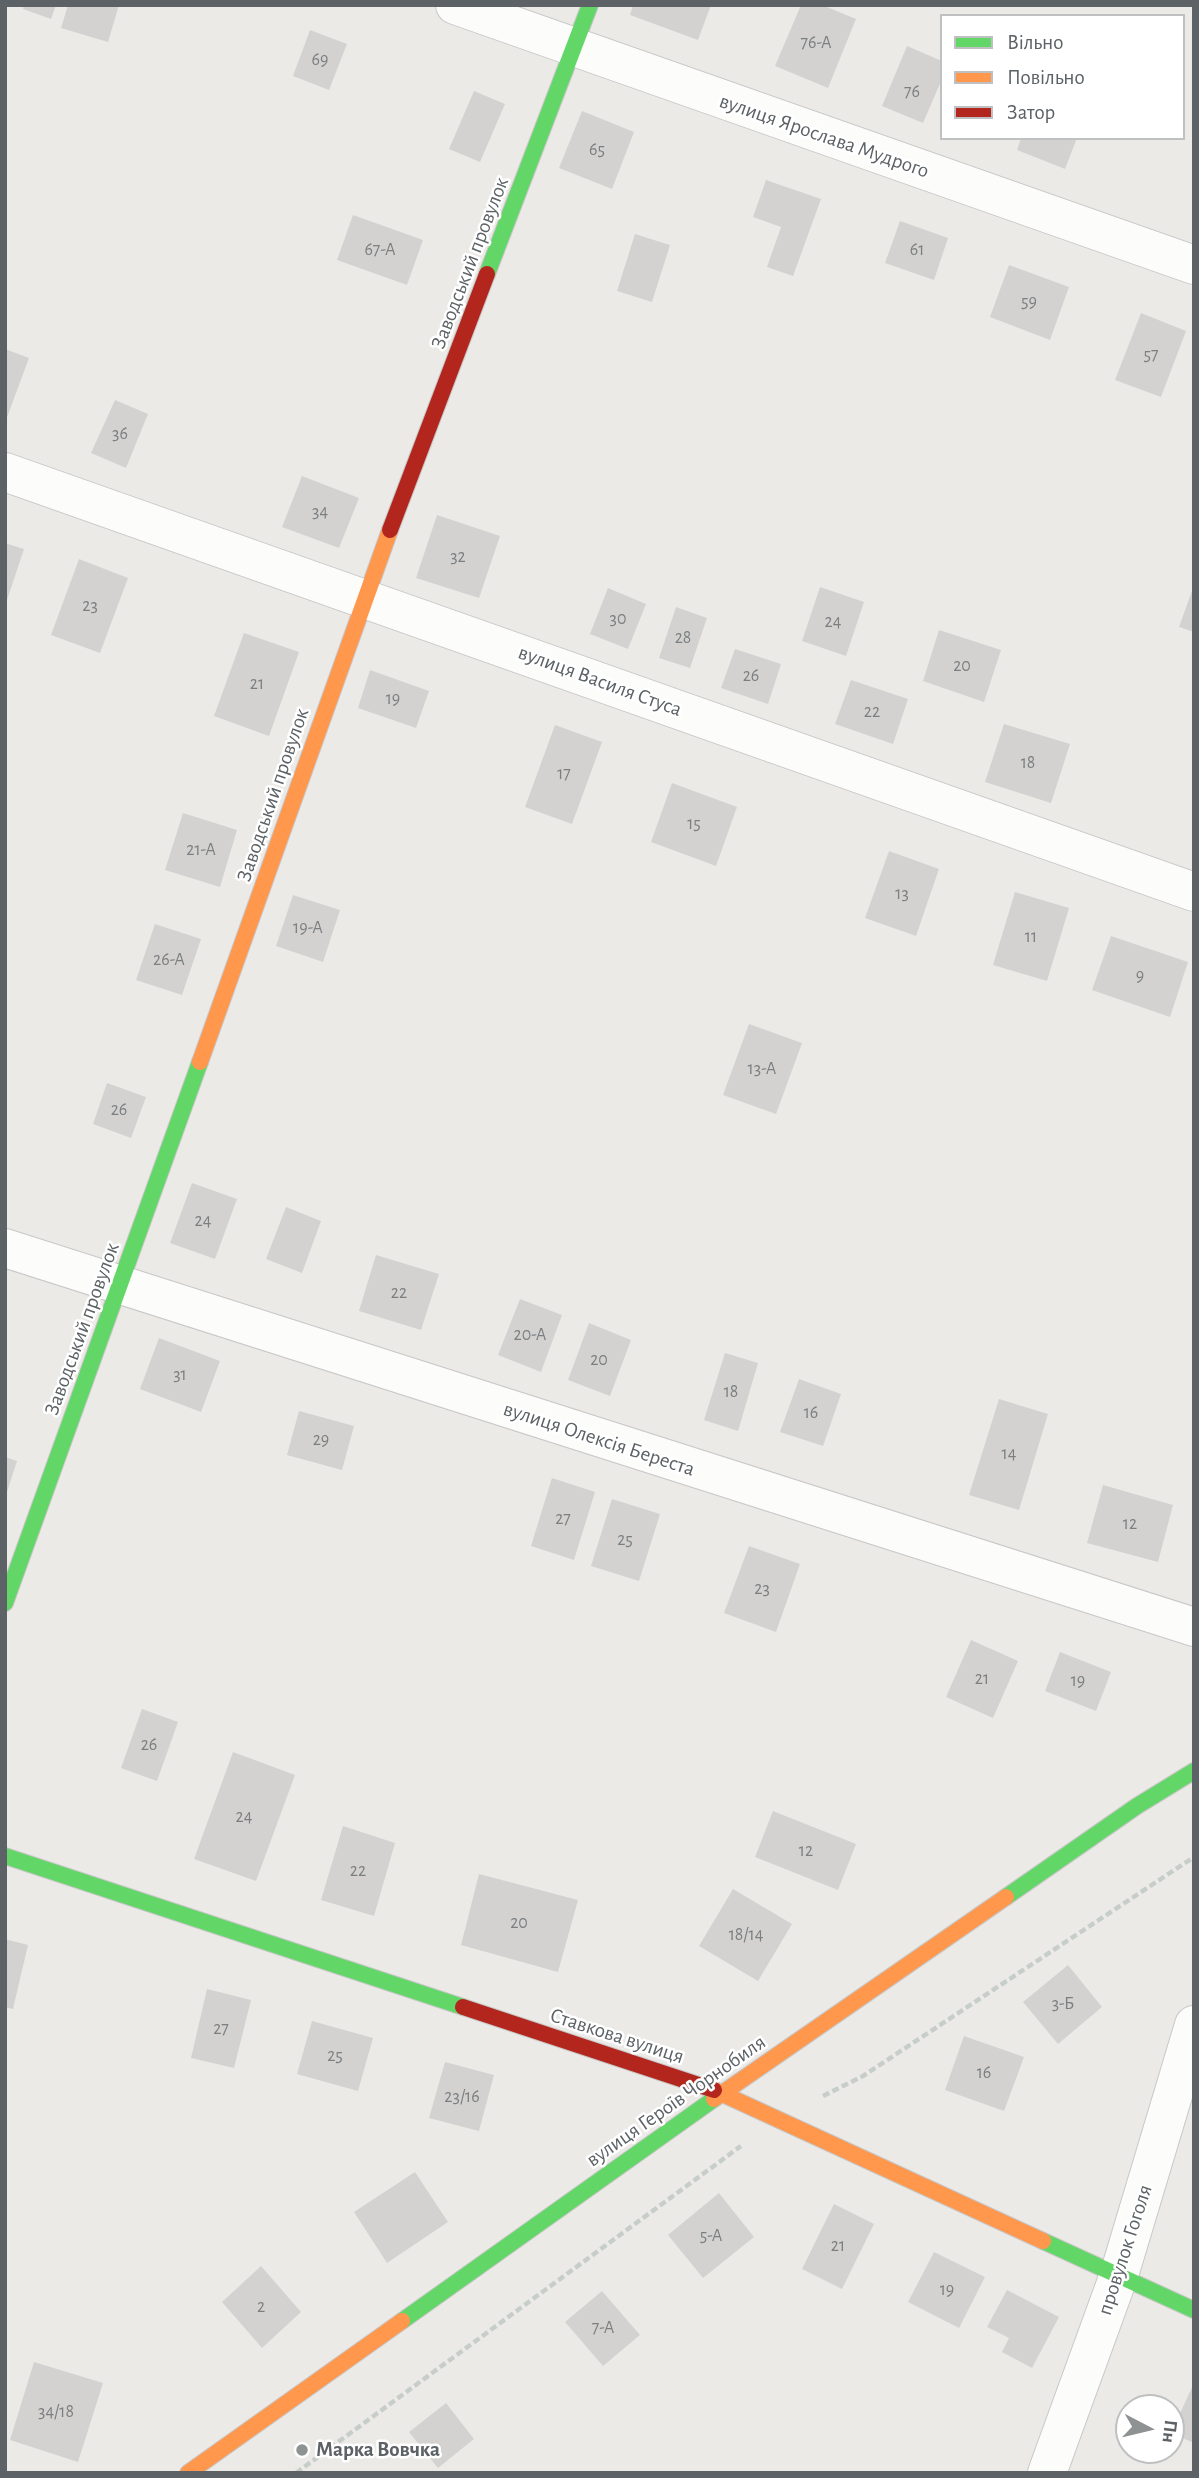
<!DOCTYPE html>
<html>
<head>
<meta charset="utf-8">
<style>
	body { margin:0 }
	#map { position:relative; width:1199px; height:2478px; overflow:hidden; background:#eceae7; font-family:"Alegreya Sans",sans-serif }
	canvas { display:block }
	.frame { position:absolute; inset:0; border:7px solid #5c6265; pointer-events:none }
	.legend { position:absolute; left:940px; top:14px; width:245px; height:126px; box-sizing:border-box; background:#fff; border:2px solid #bec0c1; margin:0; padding:9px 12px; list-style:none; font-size:21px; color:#5c6265 }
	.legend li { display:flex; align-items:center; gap:14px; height:35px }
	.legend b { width:35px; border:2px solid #bec0c1 }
	.north { position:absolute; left:1115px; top:2394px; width:70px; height:70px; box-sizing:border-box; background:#fff; border:2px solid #bec0c1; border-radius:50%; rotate:97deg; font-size:19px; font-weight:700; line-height:28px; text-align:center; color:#5c6265 }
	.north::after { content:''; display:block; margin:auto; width:24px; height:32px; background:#8e9292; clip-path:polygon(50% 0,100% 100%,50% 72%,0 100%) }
</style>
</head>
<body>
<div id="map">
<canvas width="1199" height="2478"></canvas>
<div class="frame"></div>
<ul class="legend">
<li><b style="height:9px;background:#63d668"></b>Вільно</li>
<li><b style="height:9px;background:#ff974d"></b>Повільно</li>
<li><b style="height:9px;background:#b3261e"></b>Затор</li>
</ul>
<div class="north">Пн</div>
</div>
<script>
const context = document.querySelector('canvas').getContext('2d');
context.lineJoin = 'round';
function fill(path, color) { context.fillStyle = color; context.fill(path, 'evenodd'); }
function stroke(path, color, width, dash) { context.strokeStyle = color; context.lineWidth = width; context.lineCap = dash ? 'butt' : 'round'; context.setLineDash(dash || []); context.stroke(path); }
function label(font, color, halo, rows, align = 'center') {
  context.font = font + ' "Alegreya Sans",sans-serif'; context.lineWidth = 5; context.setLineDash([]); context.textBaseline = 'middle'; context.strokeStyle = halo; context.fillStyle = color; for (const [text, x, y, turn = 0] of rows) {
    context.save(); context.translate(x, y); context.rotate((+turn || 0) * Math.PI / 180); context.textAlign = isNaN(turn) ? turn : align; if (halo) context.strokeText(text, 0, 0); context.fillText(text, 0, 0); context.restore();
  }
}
fill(new Path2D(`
	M24,5h32l-5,14 -28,-10z
	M68,5h51l-11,37 -47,-14z
	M633,5h78l-13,35 -68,-25z
	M801,5h21l34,14 -28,69 -53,-22z
	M310,30l37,14 -18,46 -36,-14z
	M907,46l35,15v18l-19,44 -41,-17z
	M474,91l31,13 -25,58 -31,-13z
	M582,111l52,21 -22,57 -53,-21z
	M1021,138h56l-12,31 -48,-19z
	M766,180l55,19 -28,77 -26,-9 14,-40 -28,-10z
	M353,215l70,25 -16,45 -70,-25z
	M900,221l48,17 -14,42 -49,-17z
	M635,234l35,11 -18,57 -35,-11z
	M1009,265l60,22 -19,53 -60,-23z
	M1141,313l45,18 -25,66 -46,-17z
	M5,349l24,9 -23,62h-1z
	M115,400l33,14 -22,54 -35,-15z
	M302,476l57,22 -20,50 -57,-21z
	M437,515l63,21 -21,62 -63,-20z
	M5,543l19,6 -18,54h-1z
	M79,559l49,19 -28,75 -49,-18z
	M820,587l44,15 -18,54 -44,-15z
	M608,588l38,16 -18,45 -38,-15z
	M1193,588h1v44l-15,-5z
	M676,607l31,11 -17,50 -31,-10z
	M939,630l62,20 -17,52 -61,-21z
	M244,633l55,19 -30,84 -55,-20z
	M735,649l46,15 -13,40 -47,-16z
	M370,670l59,21 -13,37 -58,-20z
	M851,680l57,19 -15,45 -58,-20z
	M1004,724l66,20 -19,59 -66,-21z
	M555,725l47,17 -30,82 -47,-17z
	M672,783l65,24 -21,59 -65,-24z
	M183,813l54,17 -17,57 -55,-17z
	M889,851l50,18 -23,67 -51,-18z
	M1015,892l54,16 -22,73 -54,-16z
	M293,895l47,15 -17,52 -47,-16z
	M155,924l46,15 -19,56 -46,-15z
	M1111,936l77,26 -18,55 -78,-27z
	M749,1024l53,19 -26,71 -53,-19z
	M107,1083l39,14 -15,41 -38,-14z
	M192,1183l45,16 -22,60 -45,-16z
	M286,1207l35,14 -19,52 -36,-14z
	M376,1255l63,19 -18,56 -62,-19z
	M520,1299l42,16 -21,57 -43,-17z
	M589,1323l42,17 -21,56 -42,-16z
	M159,1338l61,23 -19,51 -61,-23z
	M725,1353l33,10 -20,68 -34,-11z
	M799,1379l42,15 -18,52 -43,-14z
	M999,1399l49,15 -29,96 -50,-15z
	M299,1411l55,15 -12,44 -55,-15z
	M5,1457l12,4 -11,34 -1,-1z
	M552,1478l43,14 -21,68 -43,-14z
	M1103,1485l70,20 -15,57 -71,-19z
	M612,1499l48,15 -21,67 -48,-15z
	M749,1546l51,18 -24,68 -52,-19z
	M971,1640l47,21 -25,57 -47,-21z
	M1060,1652l51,20 -15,39 -51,-20z
	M142,1709l36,13 -21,59 -36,-13z
	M233,1752l62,23 -39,106 -62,-22z
	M773,1811l83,33 -18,46 -83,-33z
	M343,1826l52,17 -21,73 -53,-16z
	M479,1874l99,26 -20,72 -97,-27z
	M733,1889l59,35 -34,57 -59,-35z
	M5,1939l23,6 -15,64 -8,-2z
	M1068,1965l34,42 -44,37 -35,-42z
	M207,1989l44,11 -17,68 -43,-10z
	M312,2021l61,17 -15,53 -61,-17z
	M964,2036l60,21 -20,54 -59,-21z
	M445,2062l49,13 -15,56 -50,-13z
	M415,2172l33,50 -61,41 -33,-51z
	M719,2193l35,44 -51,41 -35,-43z
	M834,2204l40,20 -32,65 -40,-20z
	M934,2252l51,25 -26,51 -51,-26z
	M261,2266l40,46 -39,36 -40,-46z
	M1007,2290l52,27 -27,51 -30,-16 7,-14 -22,-11z
	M602,2291l38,44 -37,31 -38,-44z
	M34,2362l69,21 -25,79 -68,-22z
	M1194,2383v60l-23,-10z
	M446,2403l28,36 -36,29 -29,-36z`), '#d4d2d1');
const street = new Path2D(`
	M455,5l739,260
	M5,472l1189,420
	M5,1248l1189,379
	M1047,2473l72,-198 75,-250`);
const fast = new Path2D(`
	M487,274l103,-269
	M5,1603l195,-541
	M5,1856l458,151
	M1006,1897l131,-91 57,-35
	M1043,2241l151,69
	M402,2321l312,-222`);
const slow = new Path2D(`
	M200,1062l190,-532
	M714,2090l329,151
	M714,2099l292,-202
	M188,2473l214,-152`);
const jam = new Path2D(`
	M390,530l97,-256
	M463,2007l251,83`);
stroke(street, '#c8c8c8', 40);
stroke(fast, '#c7c7c7', 18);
stroke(slow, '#c7c7c7', 18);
stroke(jam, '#c7c7c7', 18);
stroke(new Path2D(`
	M823,2096l40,-20 331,-219
	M296,2473l445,-327`), '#c7cec9', 4.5, [7, 3.5]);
stroke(street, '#fcfcfb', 38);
stroke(fast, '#63d668', 16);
stroke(slow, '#ff974d', 16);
stroke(jam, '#b3261e', 16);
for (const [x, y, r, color] of [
	[302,2450,7,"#8e9292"]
]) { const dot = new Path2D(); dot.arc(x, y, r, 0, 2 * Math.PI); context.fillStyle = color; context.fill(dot); stroke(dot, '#fff', 2.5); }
label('18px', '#7b7f81', null, [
	["76-А",816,43],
	["69",320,60],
	["76",912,92],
	["65",597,150],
	["67-А",380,250],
	["61",917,250],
	["59",1029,302],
	["57",1151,355],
	["36",120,434],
	["34",320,512],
	["32",458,557],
	["23",90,606],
	["30",618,619],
	["24",833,622],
	["28",683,638],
	["20",962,666],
	["26",751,676],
	["21",257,684],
	["19",393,699],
	["22",872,712],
	["18",1028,763],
	["17",564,774],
	["15",694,824],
	["21-А",201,850],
	["13",902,894],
	["19-А",308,928],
	["11",1031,937],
	["26-А",169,960],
	["9",1140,976],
	["13-А",762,1069],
	["26",119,1110],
	["24",203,1221],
	["22",399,1293],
	["20-А",530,1335],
	["20",599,1360],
	["31",180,1375],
	["18",731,1392],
	["16",811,1413],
	["29",321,1440],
	["14",1009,1454],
	["27",563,1519],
	["12",1130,1524],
	["25",625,1540],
	["23",762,1589],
	["21",982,1679],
	["19",1078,1681],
	["26",149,1745],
	["24",244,1817],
	["12",806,1851],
	["22",358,1871],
	["20",519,1923],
	["18/14",746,1935],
	["3-Б",1063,2004],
	["27",221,2029],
	["25",335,2056],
	["16",984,2073],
	["23/16",462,2097],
	["5-А",711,2236],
	["21",838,2246],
	["19",947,2290],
	["2",261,2307],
	["7-А",603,2328],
	["34/18",56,2412]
]);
label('21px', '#5c6265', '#fff', [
	["вулиця Ярослава Мудрого",824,136,19],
	["Заводський провулок",470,263,-69],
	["вулиця Василя Стуса",600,681,20],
	["Заводський провулок",273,795,-71],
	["Заводський провулок",82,1329,-70],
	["вулиця Олексія Береста",599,1439,18],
	["Ставкова вулиця",617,2036,18],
	["вулиця Героїв Чорнобиля",676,2101,-35],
	["провулок Гоголя",1125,2250,-72]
]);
label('bold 21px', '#5c6265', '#fff', [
	["Марка Вовчка",316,2450]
], 'left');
</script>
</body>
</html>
